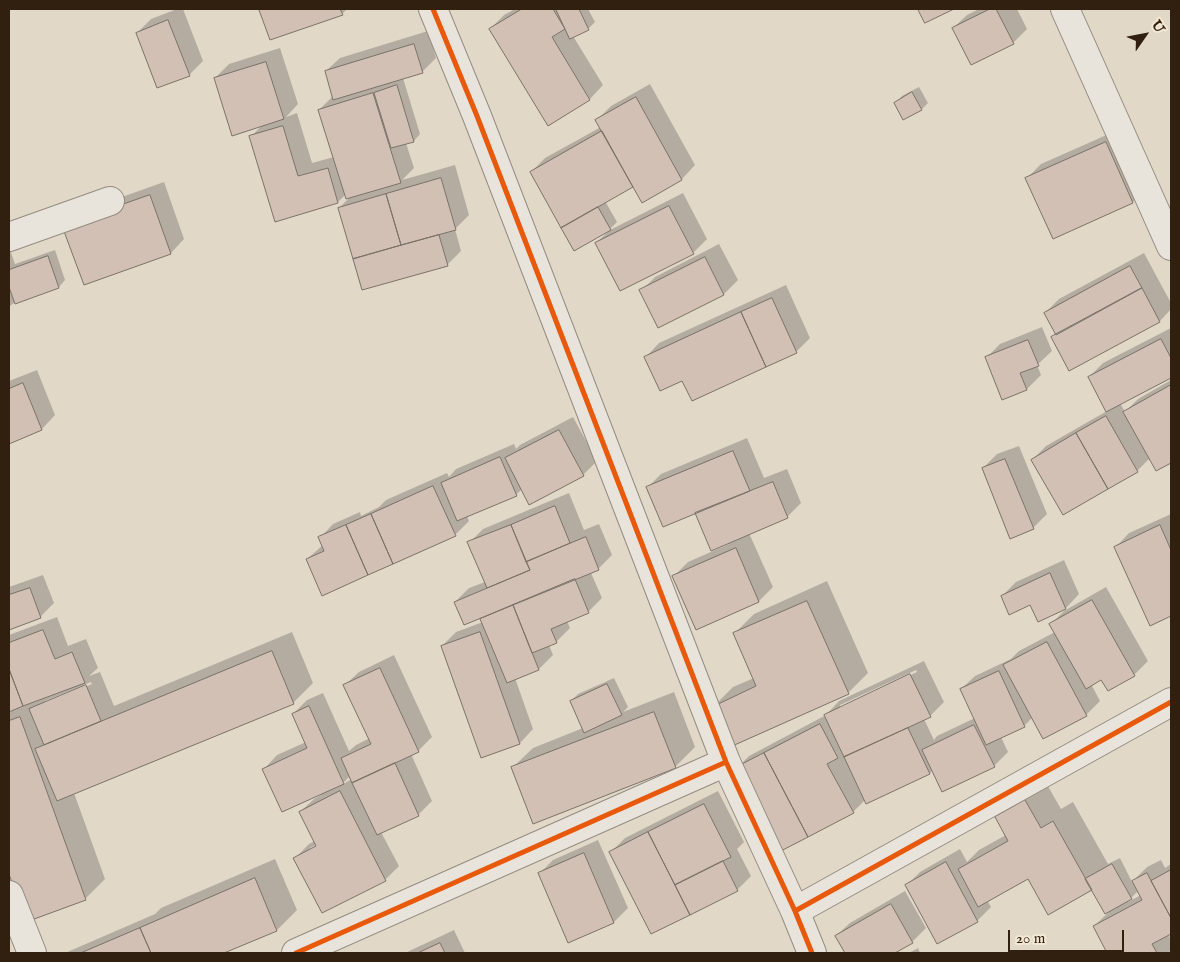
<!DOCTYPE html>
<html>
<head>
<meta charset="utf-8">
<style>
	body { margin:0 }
	#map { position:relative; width:1180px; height:962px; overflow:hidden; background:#e2d8c8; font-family:"IM FELL English",serif }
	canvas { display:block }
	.frame { position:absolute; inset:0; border:10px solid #311f0f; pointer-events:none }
	.north { position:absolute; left:1120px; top:10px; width:50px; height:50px; -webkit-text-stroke:4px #f3e8d4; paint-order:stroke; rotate:57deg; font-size:14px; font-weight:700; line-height:20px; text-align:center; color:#311f0f }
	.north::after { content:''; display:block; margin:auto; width:18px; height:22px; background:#311f0f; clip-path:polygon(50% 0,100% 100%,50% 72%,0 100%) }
	.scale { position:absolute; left:1008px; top:930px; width:116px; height:22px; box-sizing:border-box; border:2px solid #311f0f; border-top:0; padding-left:6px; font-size:15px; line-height:18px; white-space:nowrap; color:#311f0f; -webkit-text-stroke:4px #f3e8d4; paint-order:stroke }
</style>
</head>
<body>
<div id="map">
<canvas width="1180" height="962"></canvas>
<div class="frame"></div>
<div class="north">U</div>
<div class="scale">20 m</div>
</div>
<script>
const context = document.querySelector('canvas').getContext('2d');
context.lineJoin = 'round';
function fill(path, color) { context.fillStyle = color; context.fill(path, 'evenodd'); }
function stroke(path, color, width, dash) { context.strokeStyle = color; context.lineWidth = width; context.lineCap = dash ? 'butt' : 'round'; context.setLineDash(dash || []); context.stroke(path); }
fill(new Path2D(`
	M177,9h6l20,52 -14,14 -52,-42 14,-14z
	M262,9h85l-5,5 -82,-4z
	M515,9h73l7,13 -7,7 -15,7 30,49 -13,14 -100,-70 14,-14z
	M979,9h38l10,20 -14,14 -60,-15 14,-13z
	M428,31l8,27 -14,14 -19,6 17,56 -6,7 -8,2 8,25 -12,12 53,-15 14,50 -14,14 6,22 -14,14 -85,24 -23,-81 11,-11 -5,-2 -7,7 -62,19 -25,-84 11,-12 -47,-47 14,-14 51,-16 18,56 -12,13 11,-4 15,50 22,-6 -15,-47 14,-14 -7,-25 14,-13z
	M650,84l45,81 -13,14 -49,6 -28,16 12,21 -7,7 -35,20 -44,-77 14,-14 56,-31 -4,-7 14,-14z
	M919,87l9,16 -6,6 -26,-6 6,-7z
	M1120,129l27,60 -14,13 -106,-24 14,-14z
	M164,182l20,57 -13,14 -94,-40z
	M683,193l24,46 -14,14 -97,-10 14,-13z
	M719,244l19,36 -14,14 -66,33 -17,-36 14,-14z
	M9,247l6,17 40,-14 10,30 -6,7 -44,15 -6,5z
	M1144,253l27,50v6l-11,12 -90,48 -13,-35 -12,-21 14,-14z
	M786,285l24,53 -14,14 -150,5 13,-14z
	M1042,327l10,24 -15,14 4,10 -14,14 -24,9 -17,-40 14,-14z
	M1171,328v49l-51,26 5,9 13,-13 33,-19v81l-15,9 -6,-12 -13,13 -105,-11 14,-14 61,-35 -18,-34 14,-14z
	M37,370l18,45 -13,14 -33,14v-62z
	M573,417l24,44 -14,14 -61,14 -6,6 -49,21 2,5 -14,14 -148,24 16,-14 -3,-7 13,-14 27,-12 1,4 18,-9 7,-7 61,-27 2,4 7,-8 58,-25 2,5 4,-4z
	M747,438l17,40 23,-9 14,34 -14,14 -38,16 24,54 -14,14 -62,28 -23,-53 14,-14 41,-18 -33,-32 -49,-24 14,-14z
	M1019,446l28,68 -14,14 -50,-60 14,-14z
	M569,493l15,37 15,-6 13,31 -14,14 -7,4 11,25 -14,14 -21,9 3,7 -14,14 -7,3 4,10 -14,14 -24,9 18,51 -13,14 -78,-97 14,-14 27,-10 -2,-5 -26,-15 14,-14 16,-6 -16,-39 14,-14z
	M1171,514v101l-20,9 -35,-77 13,-14z
	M1064,560l15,34 -13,14 -36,-4 -28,-8 14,-14z
	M43,575l11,28 -14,14 -31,11v-41z
	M827,581l41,92 -20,20 -135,14 20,-20 21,-9 -20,-44 20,-20z
	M1106,587l42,74 -14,14 -32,3 -11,6 9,17 -14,14 -53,2 -9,9 -23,11 7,15 -14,14 -61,4 -3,3 -63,30 -2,-3 -12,12 -118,-42 14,-14 77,-41 13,-14 85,-40 20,41 -14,14 -6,3 10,21 3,-4 38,-18 -14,-29 14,-13 36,-17 8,-8 36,-19 -4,-8 13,-13zM916,670l1,2 -77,36v-3z
	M57,617l11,29 18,-7 12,29 -9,8 11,-4 14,34 178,-74 21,51 -20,20 -219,90 31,86 -20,20 -58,21 -18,-50v-235zM91,682l1,2 -47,19v-2z
	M394,655l38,82 -14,14 -7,3 21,47 -14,14 -37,17 18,34 -14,14 -90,-22 14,-14 6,-3 -15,-29 14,-13 7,-4v-2l-57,-24 13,-14 29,-13 -13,-28 14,-14 16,-7 26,58 7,-6 14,-7 -25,-53 14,-13zM350,776l2,3 -9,5v-1zM321,842l-11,9v-3z
	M614,678l14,29 -5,5 51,-20 21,55 -20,20h-162l20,-19 50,-20 -12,-27 7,-7z
	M1045,781l16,28 12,-7 35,62 12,-6 12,24 15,-15 14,-7 4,8 6,-4v69l-3,1 3,6v10l-3,3h-59l-15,-27 17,-16 -19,-21 -64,-12 -41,23 4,7 -14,14 -71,-35 14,-14 40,-23 7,13 12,-12 27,-15 -10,-18 20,-20zM1138,891l3,4 -13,7v-1z
	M718,791l26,51 -7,7 14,27 -14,14 -85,42 -41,-80 14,-14z
	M598,840l30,68 -14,14 -46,19 -29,-67 14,-14z
	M275,859l22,51 -20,20 -56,23h-156l90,-39 6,-6z
	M905,891l21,37 -14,14 -20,11h-46l-10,-17 14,-13z
	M454,930l11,23h-60z
	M918,948l2,5h-11z`), '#0003');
const building = new Path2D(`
	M263,9h77l3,6 -73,25 -11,-30z
	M522,9h31l12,20 -13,8 38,63 -42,26 -59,-97z
	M556,9h23l10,21 -19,9z
	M918,9h36l-29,14z
	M990,9h6l18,35 -43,21 -19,-37z
	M168,20l22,56 -33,12 -21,-55z
	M414,44l9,29 -90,27 -8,-29z
	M266,62l18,57 -52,17 -18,-58z
	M397,85l17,57 -23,6 -17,-55z
	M912,92l10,18 -19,10 -9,-17z
	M373,93l28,90 -55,16 -28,-89z
	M636,97l46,83 -40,23 -47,-83z
	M283,126l15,50 30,-8 10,35 -63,19 -26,-86z
	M602,131l31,56 -72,41 -31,-56z
	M1106,142l27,61 -80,36 -28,-61z
	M441,178l15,52 -55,15 -15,-51z
	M386,194l15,51 -48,14 -15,-51z
	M150,195l21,59 -87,31 -22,-59z
	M669,206l25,48 -74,37 -25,-48z
	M598,207l13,23 -37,21 -13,-23z
	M439,235l9,31 -86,24 -9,-31z
	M48,256l11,32 -44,16 -6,-17v-17z
	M705,257l19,38 -66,33 -19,-38z
	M1130,266l12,22 -86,47 -12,-22z
	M1142,288l18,34 -91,49 -18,-34z
	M772,298l25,55 -31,14 -25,-55z
	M741,312l25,55 -74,34 -10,-20 -22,10 -16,-34z
	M1161,339l10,19v20l-65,34 -18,-35z
	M1028,340l11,26 -19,7 7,17 -25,10 -17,-43z
	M23,383l19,47 -33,14v-55z
	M1171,385v78l-15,8 -33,-59z
	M1106,416l32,56 -30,17 -32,-56z
	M559,430l25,46 -55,29 -24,-47z
	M1076,433l32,56 -45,26 -32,-55z
	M733,451l17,40 -87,36 -17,-40z
	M500,457l17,39 -60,25 -16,-38z
	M1005,459l29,70 -24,10 -28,-71z
	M773,482l15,36 -77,33 -16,-38z
	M433,486l23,50 -63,28 -22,-50z
	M555,506l15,37 -44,19 -15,-37z
	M371,514l22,50 -25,11 -22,-50z
	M346,525l22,50 -46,21 -16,-37 18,-8 -6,-14z
	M511,525l19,45 -43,18 -20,-46z
	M1160,525l11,25v66l-21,10 -36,-79z
	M586,537l13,33 -135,55 -10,-23 76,-32 -4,-8z
	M736,548l23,54 -63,28 -24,-54z
	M1050,573l16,36 -28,13 -8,-17 -21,10 -8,-19z
	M575,579l14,34 -38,16 6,14 -25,10 -19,-48z
	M30,588l11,30 -32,12v-35z
	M1092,600l43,76 -27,15 -7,-11 -15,9 -37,-65z
	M807,601l42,93 -119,53 -18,-40 44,-21 -23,-53z
	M513,605l26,65 -32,13 -27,-64z
	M43,630l12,29 17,-7 13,31 -62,23 -14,-37v-26z
	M480,632l40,112 -39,14 -40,-112z
	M1047,642l40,74 -44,23 -40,-74z
	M272,651l22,53 -237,97 -22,-52z
	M380,668l39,84 -67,31 -11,-25 30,-14 -28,-59z
	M9,669l14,37 -14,6z
	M999,671l26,56 -39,18 -26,-56z
	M910,674l21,43 -87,40 -20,-42z
	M607,684l15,31 -38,18 -14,-32z
	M86,685l15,36 -57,24 -15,-36z
	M309,706l35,78 -62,28 -20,-43 45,-21 -15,-34z
	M654,712l22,56 -143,56 -22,-57z
	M20,717l66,183 -60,22 -17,-48v-153z
	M820,724l18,34 -11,6 27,49 -46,24 -44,-84z
	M974,725l21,42 -53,25 -20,-42z
	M908,728l22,46 -64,30 -22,-47z
	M764,753l44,84 -31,16 -44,-84z
	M395,763l24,53 -42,19 -25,-52z
	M340,791l46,90 -64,32 -29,-55 23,-12 -17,-34z
	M1025,800l16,28 12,-7 39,69 -44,25 -20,-36 -50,28 -20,-38 50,-28 -13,-24z
	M704,804l27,53 -56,28 -27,-53z
	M648,832l42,83 -39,19 -42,-82z
	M584,853l30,70 -46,20 -30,-70z
	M723,861l15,30 -48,24 -15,-30z
	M946,862l32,60 -41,22 -32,-59z
	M1112,864l20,35 -27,15 -20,-35z
	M1171,870v48l-20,-37z
	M1147,873l24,45v16l-19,10 5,9h-50l-14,-27 49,-26 -10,-19z
	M255,878l22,53 -53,22h-73l-11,-25z
	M891,904l22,39 -18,10h-50l-10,-17z
	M140,928l11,25h-70z
	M440,943l5,10h-27z`);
fill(building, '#d1c0b3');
stroke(building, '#7b7368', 1);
const minor = new Path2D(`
	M433,9l44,107 249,646 69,149 17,42
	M1065,9l106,237
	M9,237l101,-36
	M9,895l23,58
	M795,911l376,-209
	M296,953l430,-191`);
stroke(minor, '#948c80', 30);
stroke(minor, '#e8e3db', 28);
stroke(new Path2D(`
	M433,9l44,107 249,646 69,149 17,42
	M795,911l376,-209
	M296,953l430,-191`), '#e8590c', 5);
</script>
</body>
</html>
